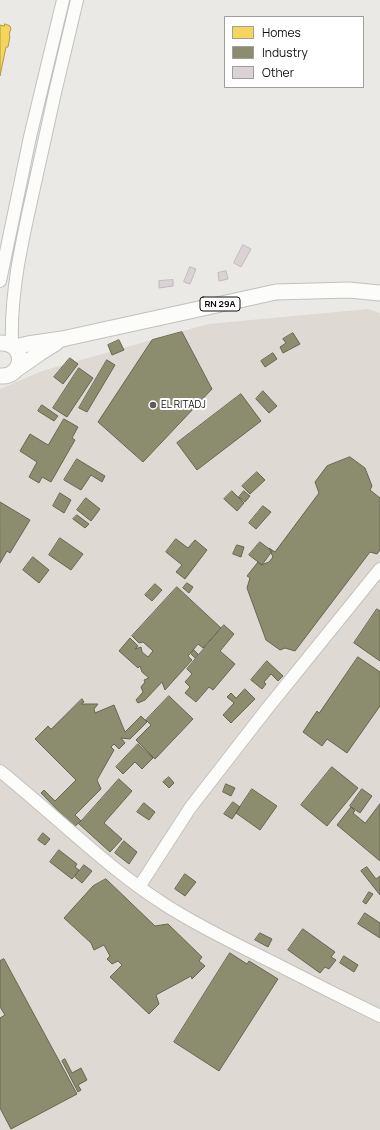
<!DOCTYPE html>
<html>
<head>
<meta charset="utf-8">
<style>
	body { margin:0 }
	#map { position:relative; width:380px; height:1130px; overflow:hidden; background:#ebe9e6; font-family:Manrope,sans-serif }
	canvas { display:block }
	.legend { position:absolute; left:224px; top:16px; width:140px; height:72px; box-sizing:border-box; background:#fff; border:1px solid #9f9f9f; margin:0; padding:5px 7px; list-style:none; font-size:12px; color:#10100e }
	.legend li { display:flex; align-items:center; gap:8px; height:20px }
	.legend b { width:20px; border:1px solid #9f9f9f }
</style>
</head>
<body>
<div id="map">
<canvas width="380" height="1130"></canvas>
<ul class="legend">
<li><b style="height:11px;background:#f6d55c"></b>Homes</li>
<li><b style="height:11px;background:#8c8c6e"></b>Industry</li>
<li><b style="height:11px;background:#dbd2d6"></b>Other</li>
</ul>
</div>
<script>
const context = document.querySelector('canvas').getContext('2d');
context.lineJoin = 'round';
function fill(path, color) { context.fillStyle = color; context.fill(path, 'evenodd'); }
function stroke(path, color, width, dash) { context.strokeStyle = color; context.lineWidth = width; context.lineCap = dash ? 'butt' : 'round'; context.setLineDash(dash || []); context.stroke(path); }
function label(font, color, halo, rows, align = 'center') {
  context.font = font + ' Manrope,sans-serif'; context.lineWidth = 4; context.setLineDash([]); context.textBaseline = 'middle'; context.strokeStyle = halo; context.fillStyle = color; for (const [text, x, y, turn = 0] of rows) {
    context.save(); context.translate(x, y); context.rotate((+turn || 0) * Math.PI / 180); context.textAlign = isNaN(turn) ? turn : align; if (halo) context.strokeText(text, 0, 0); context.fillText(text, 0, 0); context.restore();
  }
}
fill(new Path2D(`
	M368,309l12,4v817h-380v-741l42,-18 166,-47z`), '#dedad3');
const homes = new Path2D(`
	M5,24l5,2v1l1,1 -2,7 1,1 -2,11h-2l-6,29v-51l4,1z`);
fill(homes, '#f6d55c');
stroke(homes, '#b19a45', 1);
const industry = new Path2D(`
	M182,332l30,57 -69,73 -45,-40 54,-82z
	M293,333l7,11 -17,9 -3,-6 6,-4 -3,-4z
	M119,340l5,10 -12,5 -4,-10z
	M273,353l4,6 -12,8 -4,-6z
	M70,358l8,6 -15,20 -9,-7z
	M107,360l8,5 -28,47 -8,-4z
	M79,368l14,10 -26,39 -14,-9z
	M263,391l14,15 -8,7 -13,-14z
	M241,394l20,27 -64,49 -20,-27z
	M42,405l16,11 -4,5 -16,-10z
	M64,419l14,8 -6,11 3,2 -24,42 -9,-5 -3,6 -10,-6 8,-15 -17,-11 10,-17 18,11z
	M350,457l15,11 7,18 -2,4 10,8v52l-3,4 -7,-2 -75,99 -10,-3 -5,2 -14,-10 -19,-52 3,-10 -3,-2 11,-14 3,3 8,-3 4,-5 -4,-9 6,4 44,-59 -4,-11 12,-16z
	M77,459l28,17 -3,6 -11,-7 -10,15 -17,-10z
	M257,472l8,8 -15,14 -8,-8z
	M232,491l12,12 -7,8 -13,-12z
	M244,491l6,5 -5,6 -6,-5z
	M60,493l11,7 -7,13 -11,-7z
	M86,498l14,11 -9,12 -14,-11z
	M0,502l30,18 -20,33 -3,-2 -7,12z
	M263,506l8,6 -15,17 -7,-6z
	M77,515l12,9 -4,4 -12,-9z
	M60,538l23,16 -12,16 -22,-15z
	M176,539l12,9 7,-8 12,10 -22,29 -9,-7 6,-7 -16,-13z
	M260,542l12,9 -10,14 -13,-10z
	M237,545l7,2 -3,10 -8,-3z
	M33,557l16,13 -10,13 -16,-13z
	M187,583l6,4 -4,6 -6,-5z
	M155,584l7,6 -10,11 -7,-6z
	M177,587l44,41 -18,20 -5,-4 -10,12 4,4 -27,30 -3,-8 -17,18 -7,3 -2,-3 7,-8 -2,-5 4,-5 -1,-2 5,-2 -7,-6 -2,-6 -2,2 -19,-17 11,-13 8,8 -3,3 6,-2 1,5 6,5 5,-6 -10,-9 -4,1 -7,-7z
	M377,609l3,2v50l-26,-18z
	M224,625l10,9 -14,17 15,13 -22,26 -4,-3 -13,15 -11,-9 5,-6 -5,-5 7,-8 -5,-5z
	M194,650l4,4 -3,4 -4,-4z
	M358,657l22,15v34l-33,47 -20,-14 -5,7 -19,-14 14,-21 2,2z
	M267,661l16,15 -5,5 -7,-7 -7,8 2,2 -4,5 -11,-9z
	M245,689l10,10 -24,24 -8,-8 11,-12 -7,-6 4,-4 5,5z
	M169,696l24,23 -38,40 -19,-19 15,-15 -5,-5z
	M82,699l2,3 -3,2h17l-4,5 1,4 19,-8 11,27 16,-16 6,6 -17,17 -9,-1 4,5 -6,6 -5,-5 -3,3 3,3 -17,30 4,9 -26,26 6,6 -7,6 -33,-34 3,-3 11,11 21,-21 -41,-41 13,-13 3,3z
	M138,744l15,14 -11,11 -7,-7 -12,12 -7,-7z
	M332,767l26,21 -31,38 -26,-21z
	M169,777l5,6 -5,5 -6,-6z
	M119,779l13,12 -28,32 18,16 -12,13 -31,-28z
	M226,784l9,4 -4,8 -8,-4z
	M252,789l25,17 -17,24 -24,-17z
	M362,789l10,7 -12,17 -10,-7z
	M233,802l7,5 -8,12 -8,-5z
	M144,803l11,9 -6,8 -12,-8z
	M380,804v57l-43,-36 14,-18 4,4 -2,2 12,10z
	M43,833l7,6 -5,6 -7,-5z
	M124,841l13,11 -8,12 -14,-11z
	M59,850l18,14 -2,3 4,3 -7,9 -22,-17z
	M84,865l8,6 -10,12 -7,-6z
	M367,867l9,12 4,-3v19l-19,-24z
	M185,874l11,8 -11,14 -10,-7z
	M106,879l49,47 13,-2 34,33 -3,4 6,5 -13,13 -1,-3 -35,19 3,9 -10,10 -39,-37 12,-12 -4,-4 -6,3 -5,-5 3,-3 -6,-11 -10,5 -3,-7 -27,-25 29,-32z
	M369,892l4,2 -7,10 -3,-2z
	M365,913l15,10v15l-22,-14z
	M303,929l32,23 -4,5 5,3 -7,9 -4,-2 -5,6 -32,-23z
	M260,933l12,6 -4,8 -13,-7z
	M230,953l17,11 2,-3 29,18 -59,92 -45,-29z
	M344,956l14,9 -4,7 -14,-9z
	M4,959l73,135 -66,35 -11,-21v-90l5,-3 -5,-8v-46z
	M65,1059l7,14 9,-5 6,12 -9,5 3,5 -3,2 -16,-31z`);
fill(industry, '#8c8c6e');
stroke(industry, '#676751', 1);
const building = new Path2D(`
	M243,245l8,4 -10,18 -7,-4z
	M190,267l6,2 -6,15 -6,-2z
	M226,271l2,8 -9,2 -1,-8z
	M173,280v6l-14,2v-7z`);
fill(building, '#dbd2d6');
stroke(building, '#bdbbbb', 1);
const minor = new Path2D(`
	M0,281l30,-144 33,-137
	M12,345c-2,-55 11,-108 23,-162 13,-61 27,-122 42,-183
	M0,771c55,44 108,98 167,135 36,23 75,41 113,60 33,17 67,34 100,50
	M139,887l51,-79 76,-98 114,-141`);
const major = new Path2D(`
	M0,343c27,-1 25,35 0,33
	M15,347l13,-3 34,-5 214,-47 73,-2 31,3
	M17,369l23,-16 16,-10`);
stroke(minor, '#c2c1be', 14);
stroke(major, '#c2c1be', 17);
stroke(minor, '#fcfcfb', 12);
stroke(major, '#fcfcfb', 15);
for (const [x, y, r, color] of [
	[153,405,4,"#5d5c5a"]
]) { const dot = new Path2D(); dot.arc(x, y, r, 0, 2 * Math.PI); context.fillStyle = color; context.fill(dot); stroke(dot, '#fff', 1.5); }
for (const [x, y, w] of [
	[220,304,40]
]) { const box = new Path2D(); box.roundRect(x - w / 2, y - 7, w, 14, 3); context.fillStyle = '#fff'; context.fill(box); stroke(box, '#10100e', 1); }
label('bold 9px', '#10100e', null, [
	["RN 29A",220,304]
]);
label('10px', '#10100e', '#fff', [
	["EL RITADJ",161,405]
], 'left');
</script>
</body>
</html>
